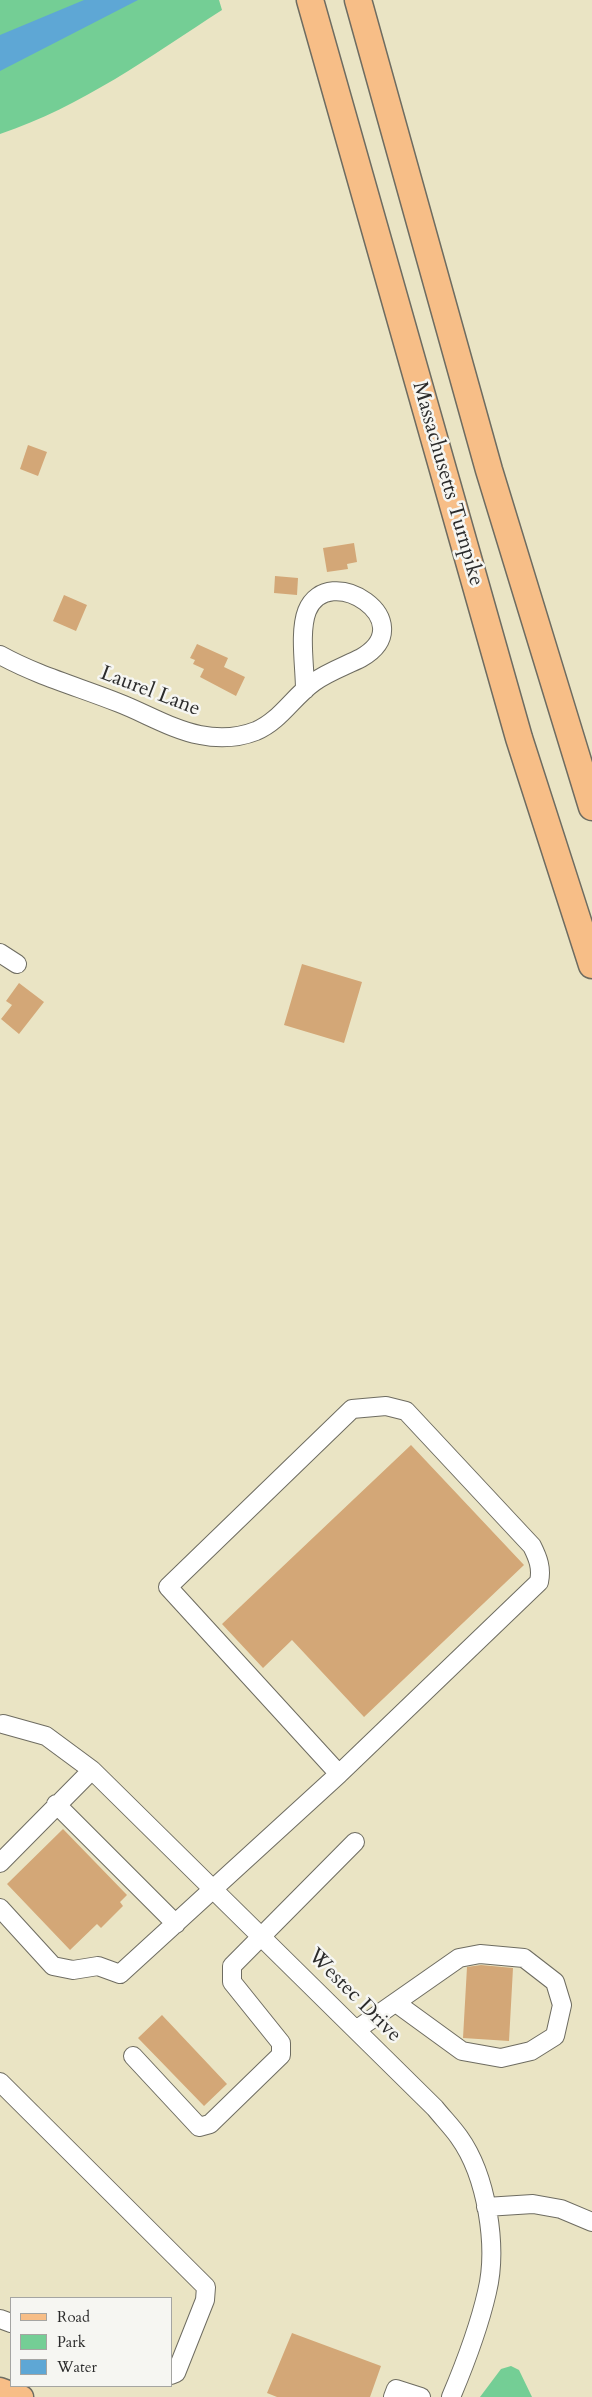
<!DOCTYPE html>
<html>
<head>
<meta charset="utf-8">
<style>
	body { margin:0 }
	#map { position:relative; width:592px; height:2397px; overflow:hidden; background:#eae4c4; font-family:Cardo,serif }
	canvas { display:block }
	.legend { position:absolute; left:10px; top:2297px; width:162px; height:90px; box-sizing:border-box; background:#f6f6f2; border:1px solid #a5a5a2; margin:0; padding:6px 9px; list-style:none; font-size:15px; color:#2b2b2b }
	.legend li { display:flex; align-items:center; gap:10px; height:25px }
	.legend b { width:25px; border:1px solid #a5a5a2 }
</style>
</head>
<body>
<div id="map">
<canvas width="592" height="2397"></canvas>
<ul class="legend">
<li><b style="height:6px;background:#f7be87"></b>Road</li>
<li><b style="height:14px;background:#74ce95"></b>Park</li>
<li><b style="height:14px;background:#5ea7d5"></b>Water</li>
</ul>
</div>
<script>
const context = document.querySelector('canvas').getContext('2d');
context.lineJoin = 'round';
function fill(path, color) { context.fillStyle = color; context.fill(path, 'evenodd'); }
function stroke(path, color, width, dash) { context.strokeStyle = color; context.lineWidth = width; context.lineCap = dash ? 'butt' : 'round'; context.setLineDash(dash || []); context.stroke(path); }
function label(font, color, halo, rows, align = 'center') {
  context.font = font + ' Cardo,serif'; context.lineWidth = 5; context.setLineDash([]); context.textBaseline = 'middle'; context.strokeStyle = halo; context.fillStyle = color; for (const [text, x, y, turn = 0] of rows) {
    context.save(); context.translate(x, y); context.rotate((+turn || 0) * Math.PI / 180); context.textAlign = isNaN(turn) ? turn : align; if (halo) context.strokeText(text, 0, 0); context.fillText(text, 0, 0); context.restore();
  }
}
fill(new Path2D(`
	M0,0h219l3,10c-73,47 -139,96 -222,124z
	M511,2366l8,4 13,27h-52l21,-28z`), '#74ce95');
fill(new Path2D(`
	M84,0h54l-138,71v-36z`), '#5ea7d5');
fill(new Path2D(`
	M28,445l19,7 -9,24 -18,-7z
	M354,543l3,19 -10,2 1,5 -21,3 -4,-24z
	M275,576l23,2 -1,17 -23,-2z
	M64,595l23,10 -11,26 -23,-10z
	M197,644l31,14 -4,9 21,10 -9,19 -36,-19 4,-8 -11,-5 2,-4 -5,-2z
	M302,964l60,18 -18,61 -60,-18z
	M19,983l25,19 -25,32 -18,-15 11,-14 -6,-4z
	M411,1445l113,120 -160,152 -72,-77 -29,28 -41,-44z
	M63,1829l64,66 -7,7 3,4 -22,22 -4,-4 -27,26 -63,-66z
	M481,1965l32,3 -4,73 -46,-3 4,-71z
	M162,2015l65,69 -23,22 -66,-68z
	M292,2333l89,33 -11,31h-93l-10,-4z`), '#d3a777');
const minor = new Path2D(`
	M0,655c38,21 79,32 119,48 26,10 54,27 81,32 19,4 38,3 56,-4 24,-10 37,-34 58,-49 14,-10 31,-16 47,-24 63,-36 -33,-99 -54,-47 -8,21 -2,56 -2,79
	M0,953l17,11
	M3,1724l43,12 46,34 343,338c8,10 17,19 24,29 28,39 39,110 28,155 -8,35 -22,72 -36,105
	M56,1804l120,120
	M0,1863l92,-93
	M0,1908l53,58 20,4 25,-4 22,8 219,-200 200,-192c3,-14 -1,-24 -7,-36l-126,-135 -20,-5 -34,3 -184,178 171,187
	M356,2030l103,-72 21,-4 44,4 31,24 7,23 -7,31 -24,15 -30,7 -39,-7 -66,-48
	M133,2056l66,71 11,-3 71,-69v-12l-49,-61v-16l123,-124
	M0,2082l206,205 -1,13 -29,73 -5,2
	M486,2207l47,-3 28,5 31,13
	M0,2319l11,4
	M393,2397l3,-8 25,8`);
const major = new Path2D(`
	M0,2389l22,8`);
const highway = new Path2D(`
	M310,0l209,738 73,227
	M358,0l131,470 103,337`);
stroke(minor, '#6e6c61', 20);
stroke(major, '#6e6c61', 25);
stroke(highway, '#6e6c61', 29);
stroke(minor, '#fff', 18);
stroke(major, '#f7be87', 22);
stroke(highway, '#f7be87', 26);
label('21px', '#2b2b2b', '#f6f6f2', [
	["Massachusetts Turnpike",447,484,74],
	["Laurel Lane",150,692,21],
	["Westec Drive",354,1996,45]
]);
</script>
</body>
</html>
